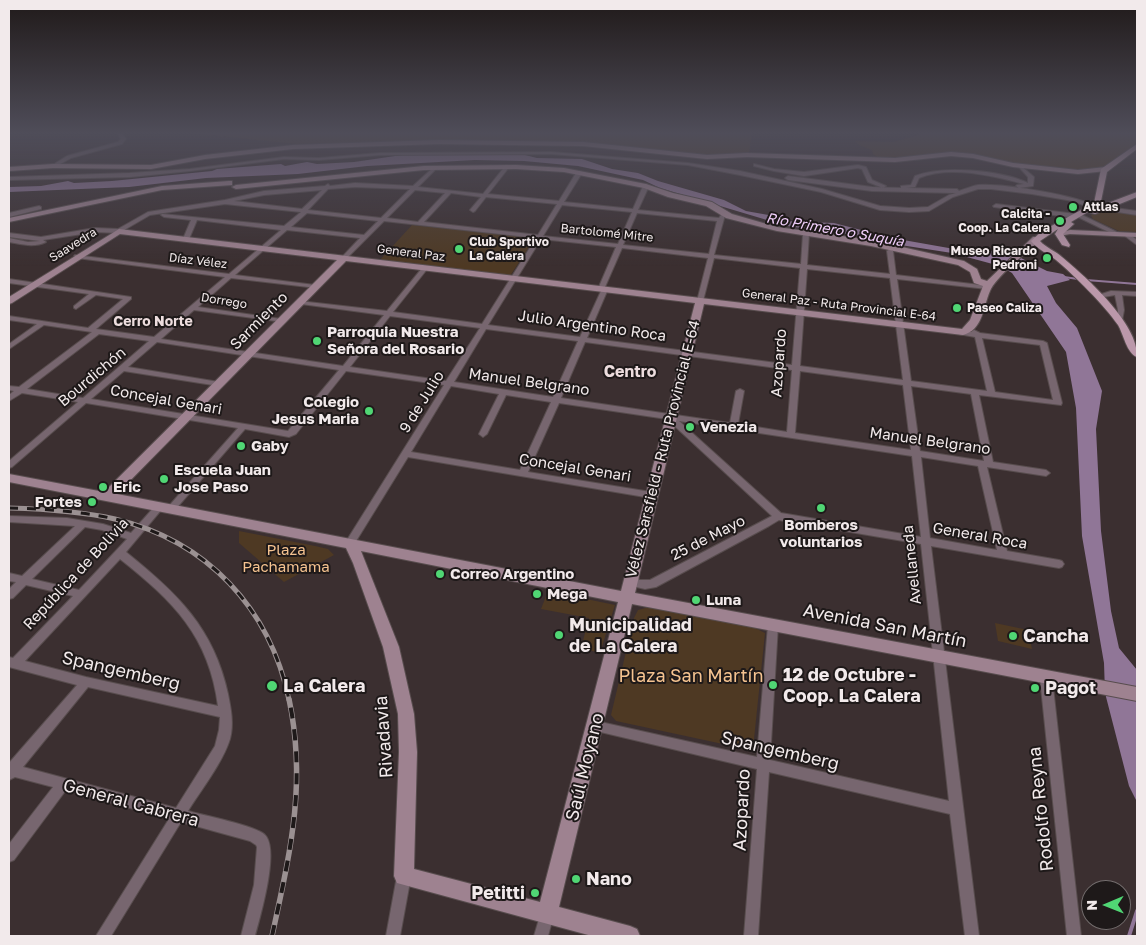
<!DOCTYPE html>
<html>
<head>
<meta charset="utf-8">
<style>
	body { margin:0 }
	#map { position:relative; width:1146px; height:945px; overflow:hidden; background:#3b2f30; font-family:"Golos Text",sans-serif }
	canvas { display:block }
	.frame { position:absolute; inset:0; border:10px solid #f2eaeb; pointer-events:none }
	.north { position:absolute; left:1081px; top:880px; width:50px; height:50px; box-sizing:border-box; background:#1e1919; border:1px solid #736d6d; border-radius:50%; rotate:269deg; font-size:14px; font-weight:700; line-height:20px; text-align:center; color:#f2eaeb }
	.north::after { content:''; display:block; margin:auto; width:18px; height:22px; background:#50d674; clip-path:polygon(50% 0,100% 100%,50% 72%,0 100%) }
</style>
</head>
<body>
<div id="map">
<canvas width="1146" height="945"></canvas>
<div class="frame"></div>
<div class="north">N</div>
</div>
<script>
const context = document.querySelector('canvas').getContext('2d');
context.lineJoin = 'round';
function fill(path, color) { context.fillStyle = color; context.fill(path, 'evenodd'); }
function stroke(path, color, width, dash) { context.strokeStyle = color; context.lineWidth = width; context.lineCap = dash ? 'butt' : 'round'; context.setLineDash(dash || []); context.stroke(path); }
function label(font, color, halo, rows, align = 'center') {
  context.font = font + ' "Golos Text",sans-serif'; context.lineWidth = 4; context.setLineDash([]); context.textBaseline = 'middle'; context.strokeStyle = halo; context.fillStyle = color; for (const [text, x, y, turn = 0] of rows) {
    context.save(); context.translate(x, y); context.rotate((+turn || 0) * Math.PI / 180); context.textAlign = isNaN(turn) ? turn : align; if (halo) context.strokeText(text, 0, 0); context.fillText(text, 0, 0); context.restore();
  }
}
fill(new Path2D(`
	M191,133h561l-3,20 -38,3 -130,-14 -106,-2 -179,4z
	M924,133h213v10l-34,25 -27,2 -63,-6 -64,-11 -70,6 -6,-5 -1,-4 -13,-5 -4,-4 39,1z
	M1102,210l35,5v17l-18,-1 -26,-12 -2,-4z
	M412,225l123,13 -25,38 -131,-15z
	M239,531l76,15 13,3 6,6 -50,27 -45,-39z
	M548,591l67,14 -15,48 -19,-5 8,-30 -48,-9z
	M649,607l104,20 12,6 -11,106 -2,7 -6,3 -130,-28 -5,-6 23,-97 4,-8z
	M995,623l33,7 4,19 -34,-8z`), '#4e3923');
fill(new Path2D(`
	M409,154l116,1 12,3 45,1 30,10 26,4 20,8 66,19 22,11 28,5 9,5 51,2 58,15 68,12 35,1 26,7 26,13 16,3 7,6 -23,6 9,17 21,25 25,63 -6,38 5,102 10,80 8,37 18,22v132l-8,-16 -24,-93 -1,-30 -22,-127 -6,-128 -10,-56 -54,-79 -12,-7 -48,-13 -58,-9 -33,-8 -74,-10 -127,-38 -17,-8 -65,-14 -54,-5 -49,-1 -108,6 -69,8 -92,4 -77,9 -120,5v-5l32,-1 27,-5 6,2 38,-2 100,-10 5,-2 64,-5 4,2 22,-4 10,2 37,-2z`), '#907697');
stroke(new Path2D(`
	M1064,277l14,2
	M1086,280l51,4`), '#907697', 2);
stroke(new Path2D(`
	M1129,936l8,-25`), '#907697', 4);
const street = new Path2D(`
	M117,133h5l4,6 -4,5 -51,14 -16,9 -4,-1 16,-10 51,-14 3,-3z
	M551,152l137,11 52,8 82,18 58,17 29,2 19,-1 21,-12 7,-2 -84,-2 -84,-11 -3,-2 3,-2 84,11 29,1v-2l10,-1 4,-9c28,-11 86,-6 113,7v-6l-10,-11 2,-1 14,12 -1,9 -14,2 -3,-2 1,-1 7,-1c-31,-8 -74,-19 -105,-6l-4,9 -9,1 51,1 2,2c6,-2 13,-5 19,-6 22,-2 100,10 118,22l-3,2 -20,-8 -41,-7 -41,-5h-13l-25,8 -24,14 -20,1 -29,-2 -59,-18 -81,-17 -52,-10 -137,-11 -171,1 -61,5 -35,-1 -94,12 -60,6 -121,3v-3l121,-4 60,-4 94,-12 35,1 61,-5z
	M754,164l20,5 30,3 54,-7 8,2 6,13 14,6 -3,2 -15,-6 -6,-13 -4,-1 -54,8 -30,-5 -20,-5z
	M506,165l4,1 -22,28 71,7 17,-28 3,-2 3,2 -18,29 69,7 10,-23 3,-2 3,2 -11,24 81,8 2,-3h4l-11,40 87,9 2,-30 3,-2 3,2 -2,31 83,9 -3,-23 3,-2 3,2 3,24 93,11v2l-2,1 -90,-10 14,102 76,10 -12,-54 -22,-4v-2l18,1 3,-2 6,3 63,8 4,2 15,60 -1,2 -82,-10 14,67 53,8 4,3 -4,3 -59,-9 20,84 52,9 3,1 2,3 -2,3 -3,1 -128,-22 48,390h-14l-15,-122 -181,-42 -11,164h-14l13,-167 -165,-39 -2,-4 2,-4 4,-1 161,36 11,-132 1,-3 4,-1 4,1 1,3 -8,135 179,41 -28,-257 -142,-24 -10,6 -113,61 -11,2 -13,-3 -5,-11 1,-3 4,-1 4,1 3,8h11l122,-64 -105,-97 -108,-16 -31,69 123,20 3,1 2,2 -2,2 -3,1 -243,-41 -55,89h-6l-2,-3 2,-3 97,-155 -98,-14 -50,63 -7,3 -44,-8 -71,82h-6l-2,-2 2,-2 70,-79 -152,-25 -74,64 -3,1v-7l69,-59 -56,-9 -13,8v-6l5,-4 -5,-1v-4l10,1 73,-55 -48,-7 -35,24v-5l28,-20 -28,-4v-4l79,12 35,-29 -27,-4 -20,14 -2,-1v-2l15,-12 -80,-11v-4l122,18v2l-35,30 58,8 71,-60 -148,-19 -3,-2 1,-1 154,19 52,-44 -84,-10 -8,19 -3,2 -3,-2 8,-19 -27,-3 -3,-2 1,-1 122,12 17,-14 -76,-8 -75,11 -31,18 -24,-1 -52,8 3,2c-12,6 -25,2 -37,0v-4l19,4 12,-1 -31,-4v-4l32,4 54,-9 23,1 30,-17 77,-12 39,-9 61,-5 3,-2 2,2 25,-3 58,3 22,-20 2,1v1l-19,19 65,7zM355,187l55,2 -29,29 -73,-8 20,-21zM322,190l-20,19 -68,-8 30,-6zM415,190l30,3 -27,29 -31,-4zM451,193l30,4 -11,13 3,2 2,-1 11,-14 71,7 -19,31 -114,-13zM562,205l70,7 -14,32 -75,-8zM307,213l71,8 -14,14 -73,-8zM637,213l80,8 -8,33 -86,-9zM384,221l152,17 -54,86 -89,-12 35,-44 -3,-2 -2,1 -36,44 -88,-10v2l2,1 83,11 -41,51 -182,-27 33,-29 89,12v-2l-2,-1 -83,-12 33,-29 86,10v-2l-2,-1 -80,-10 52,-45 73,8 -18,19 -1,1 3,2 2,-1zM541,239l75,8 -18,42 3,2 -21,46 -92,-12zM622,248l86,10 -11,43 3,2 3,-2 11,-43 86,10 -8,97 -205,-27 21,-49 -3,-2zM807,269l83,9 13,102 -103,-14zM390,316l90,12 -34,53 -96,-14zM486,329l92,12 -25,56 -99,-15zM99,334l50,7 -66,57 -56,-9zM982,338l58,7 13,55 -58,-8zM157,342l182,28 -51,61 -197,-32 33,-28 95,15 4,-2 -4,-2 -91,-15zM585,342l207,28 -5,62 -49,-8 6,-33 -4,-2 -4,2 -6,32 -169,-25zM800,371l103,14 8,65 -116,-17zM451,386l48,8 -20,40 4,3 4,-3 19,-39 45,7 -31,68 -109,-18zM911,386l60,8 13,67 -64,-10zM679,421l233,35 9,81 -140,-24zM921,457l57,9 19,84 -67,-12z
	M996,204l80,10 3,2 -3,2 -82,-11 -1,-1z
	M39,206l2,1v2l-32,8v-4z
	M1100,206l37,5v4l-39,-6v-2z
	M1082,215l37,18 1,1 -5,1 -35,-17 -1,-1z
	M1125,234h4l8,6v5l-12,-9z
	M1111,291l26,1v4l-15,-1 2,15 -2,11h-4l-1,-1 1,-10 -3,-15 -17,3 -3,-2z
	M159,504l5,3 -2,2 -36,43c51,41 88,76 102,142 3,15 6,30 2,45 -7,23 -29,51 -42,72 14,4 69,15 77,24 15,15 -5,82 -10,101h-14l13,-51 3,-38 -1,-2 -6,-4 -69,-19 -70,114h-15l73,-117 -103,-29 -52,70 -5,2v-18l44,-57 -38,-10 -6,3v-17l68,-78 -68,-18v-10l4,1 60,-62 -47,-11 -13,13 -4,1v-10l7,-7 -7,-1v-8l13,3 53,-50 -66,-4v-6l58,2 36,6 28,9 25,-28zM85,527l17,3 25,9 -48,51 -47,-11zM120,559c53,42 89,77 98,147l-132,-29 -61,-16zM88,687l132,30 -1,13 -4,16 -39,62 -153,-41z
	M1046,673l4,2 2,3 29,258h-14l-27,-258 2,-3z
	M404,869l5,2 2,5 -11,60h-14l11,-60 2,-5z
	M547,907l5,2 2,5 -6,22h-14l8,-27z`);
const secondary = new Path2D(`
	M439,140l144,2 124,13 40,-2 148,5 56,-6 22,2 40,9 65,7 28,-3 4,2 -4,2 -28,3 -65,-7 -40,-9 -22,-2 -56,6 -148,-5 -40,2 -124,-13 -144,-2 -146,5 -88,10 -54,10 -98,-1 -44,3v-4l44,-3 98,1 54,-10 88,-10z
	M516,165l48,3 82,16 27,9 39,9 20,12 45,13 94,13 93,21 13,8 4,10 6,2 46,-44h6v4c-12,11 -44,37 -49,50 -7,16 -7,39 -27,44l-259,-31 -69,289 502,94v14l-505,-97 -73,303 71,19 7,3 3,7h-48l-195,-53 -3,-7 5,-124 -1,-38 -15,-67 -30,-84 -7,-15 -337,-66v-8l95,18 233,-232 -217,-26 -108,69 -3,1v-7l110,-68 843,100 8,-9 13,-34 -9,-3 -4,-11 -12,-7 -87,-19 -94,-15 -51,-13 -20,-12 -38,-9 -24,-9 -80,-16 -48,-3 -92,1 -188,19 -4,-2 4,-2 188,-19zM346,261l349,42 -74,288 -504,-97zM361,551l257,51 -78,300 -126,-33 3,-117 -3,-38 -15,-67z
	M229,181h3v4l-70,5 -153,32v-4l153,-32z
	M1070,230l67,3v4l-67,-3 -11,2 -4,-2z`);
const primary = new Path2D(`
	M1137,144v5l-30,23 -7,34 37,-14v5l-42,17 -7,-2 -17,10 3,2 -11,10 7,11 -1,2 -7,-2 -7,-11 3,-5 -18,12c6,7 16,10 22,16 25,21 77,67 75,100 -10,-3 -14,-24 -19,-32 -14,-20 -44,-50 -62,-65 -9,-7 -18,-10 -25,-19l11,-10 52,-28 7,-34z`);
stroke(street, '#584d4e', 2);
stroke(secondary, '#584d4e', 2);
stroke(primary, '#584d4e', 2);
fill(street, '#77666f');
fill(secondary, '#9e8290');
fill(primary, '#bb98aa');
const railFar1 = new Path2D(`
	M9,508c36,1 71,3 106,11 92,22 155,89 174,181`);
const rail = new Path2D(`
	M272,936c18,-83 35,-152 17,-237`);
stroke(railFar1, '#9b9192', 5);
stroke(rail, '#9b9192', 5.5);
stroke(railFar1, '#1e1919', 3, [9]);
stroke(rail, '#1e1919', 4, [11]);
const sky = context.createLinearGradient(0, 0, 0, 266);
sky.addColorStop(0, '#201a1a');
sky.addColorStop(0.5, '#4f4d59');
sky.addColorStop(1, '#4f4d5900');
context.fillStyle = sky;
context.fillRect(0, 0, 1146, 266);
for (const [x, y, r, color] of [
	[1073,207,5,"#50d674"],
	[1060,221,5,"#50d674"],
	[459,249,5,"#50d674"],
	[1047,258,5,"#50d674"],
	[957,308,5,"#50d674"],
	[317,341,5,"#50d674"],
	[369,411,5,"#50d674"],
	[690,427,5,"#50d674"],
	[241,446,5,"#50d674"],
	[164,479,5,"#50d674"],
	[103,487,5,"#50d674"],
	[92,502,5,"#50d674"],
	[821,508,5,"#50d674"],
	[440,574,5,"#50d674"],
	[537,594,5,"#50d674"],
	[696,600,5,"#50d674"],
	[559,635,5,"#50d674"],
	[1013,636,5,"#50d674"],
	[773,685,5,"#50d674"],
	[272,686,6,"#50d674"],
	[1035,688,5,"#50d674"],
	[576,879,5,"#50d674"],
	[535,893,5,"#50d674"]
]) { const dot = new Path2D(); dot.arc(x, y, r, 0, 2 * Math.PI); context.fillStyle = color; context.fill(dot); stroke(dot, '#1e1919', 2); }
label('bold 12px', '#f2eaeb', '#1e1919', [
	["Attlas",1083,207],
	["Calcita -",1050,214,"right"],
	["Coop. La Calera",1050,228,"right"],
	["Club Sportivo",469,242],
	["La Calera",469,256],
	["Museo Ricardo",1037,251,"right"],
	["Pedroni",1037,265,"right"],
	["Paseo Caliza",967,308]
], 'left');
label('12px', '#f2eaeb', '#1e1919', [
	["Bartolomé Mitre",607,233,6],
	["Saavedra",73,245,-32],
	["General Paz",411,253,7],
	["Díaz Vélez",198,261,7],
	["Dorrego",224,301,9],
	["General Paz - Ruta Provincial E-64",839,305,7]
]);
label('italic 14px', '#f2d0fc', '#1e1919', [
	["Río Primero o Suquía",835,230,10]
]);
label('bold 14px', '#edddde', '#1e1919', [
	["Cerro Norte",153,322]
]);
label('15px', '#f2eaeb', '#1e1919', [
	["Sarmiento",259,321,-45],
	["Julio Argentino Roca",592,326,8],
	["Azopardo",779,363,-86],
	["Bourdichón",92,377,-40],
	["Manuel Belgrano",529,382,8],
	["Concejal Genari",166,400,10],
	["9 de Julio",422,402,-58],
	["Manuel Belgrano",930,441,8],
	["Vélez Sarsfield - Ruta Provincial E-64",663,449,-76],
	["Concejal Genari",575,468,9],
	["General Roca",980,536,10],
	["25 de Mayo",708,538,-27],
	["Avellaneda",912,565,-96],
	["República de Bolivia",76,574,-47]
]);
label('bold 15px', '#f2eaeb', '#1e1919', [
	["Parroquia Nuestra",327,332],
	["Señora del Rosario",327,349],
	["Colegio",359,402,"right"],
	["Jesus Maria",359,419,"right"],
	["Venezia",700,427],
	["Gaby",251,446],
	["Escuela Juan",174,470],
	["Jose Paso",174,487],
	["Eric",113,487],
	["Fortes",82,502,"right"],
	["Bomberos",821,525,"center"],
	["voluntarios",821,542,"center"],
	["Correo Argentino",450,574],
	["Mega",547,594],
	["Luna",706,600]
], 'left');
label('15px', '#f5c390', '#1e1919', [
	["Plaza",286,550],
	["Pachamama",286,567]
]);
label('bold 16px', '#edddde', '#1e1919', [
	["Centro",630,372]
]);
label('bold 18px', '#f2eaeb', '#1e1919', [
	["Municipalidad",569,625],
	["de La Calera",569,646],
	["Cancha",1023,636],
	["12 de Octubre -",783,675],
	["Coop. La Calera",783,696],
	["La Calera",283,686],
	["Pagot",1045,688],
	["Nano",586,879],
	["Petitti",525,893,"right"]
], 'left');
label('18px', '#f2eaeb', '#1e1919', [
	["Avenida San Martín",885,626,11],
	["Spangemberg",121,671,13],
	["Rivadavia",384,737,-94],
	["Spangemberg",780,751,13],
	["Saúl Moyano",585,767,-76],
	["General Cabrera",131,803,15],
	["Rodolfo Reyna",1041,809,-96],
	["Azopardo",742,810,-87]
]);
label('18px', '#f5c390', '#1e1919', [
	["Plaza San Martín",691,676]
]);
</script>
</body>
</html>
